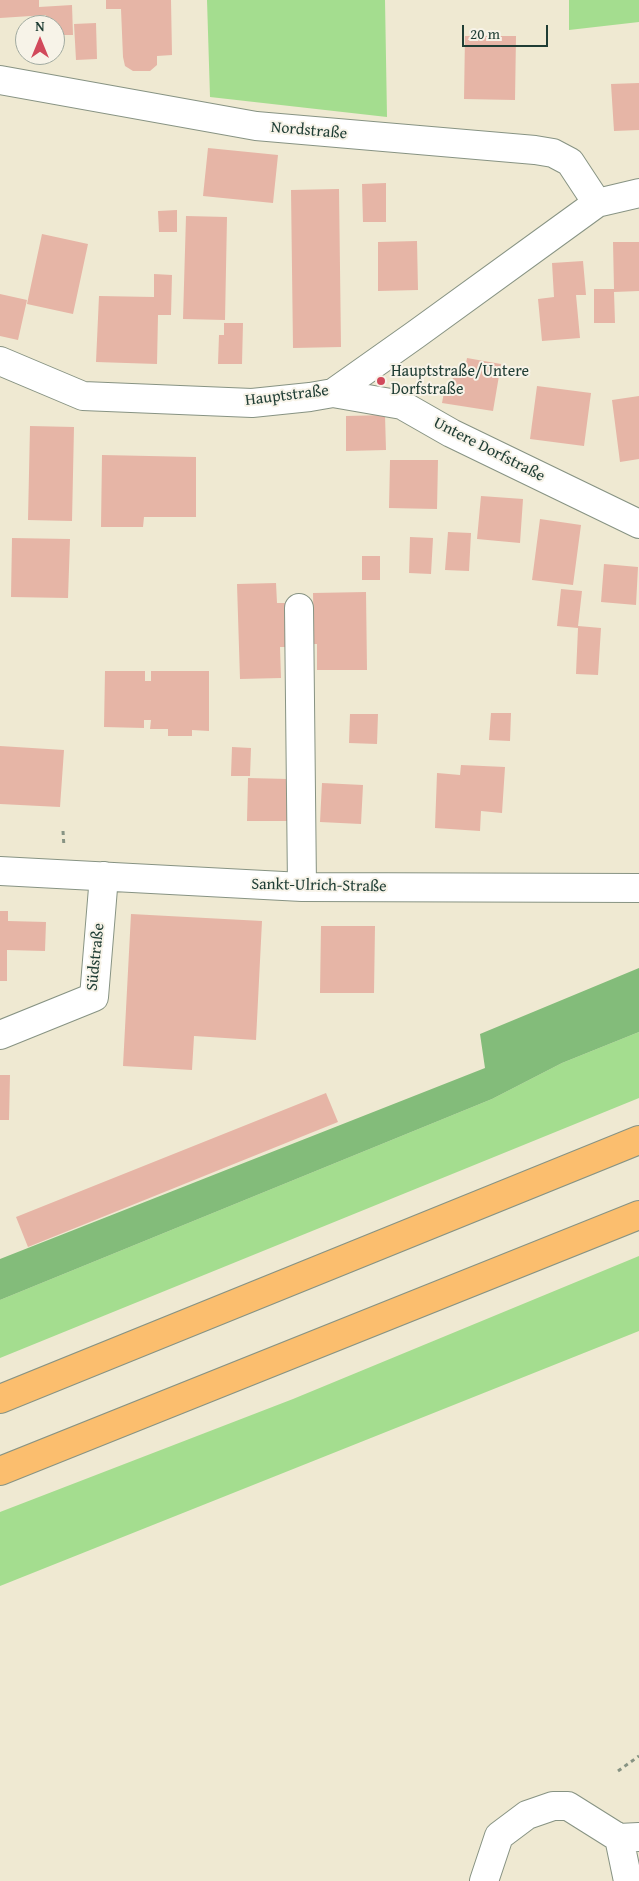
<!DOCTYPE html>
<html>
<head>
<meta charset="utf-8">
<style>
	body { margin:0 }
	#map { position:relative; width:639px; height:1881px; overflow:hidden; background:#efe9d2; font-family:"Gentium Book Plus",serif }
	canvas { display:block }
	.north { position:absolute; left:15px; top:15px; width:50px; height:50px; box-sizing:border-box; background:#f7f3e8; border:1px solid #a1aaa0; border-radius:50%; rotate:0deg; font-size:14px; font-weight:700; line-height:20px; text-align:center; color:#1f3d34 }
	.north::after { content:''; display:block; margin:auto; width:18px; height:22px; background:#d1495b; clip-path:polygon(50% 0,100% 100%,50% 72%,0 100%) }
	.scale { position:absolute; left:462px; top:25px; width:86px; height:22px; box-sizing:border-box; border:2px solid #1f3d34; border-top:0; padding-left:6px; font-size:15px; line-height:18px; white-space:nowrap; color:#1f3d34; -webkit-text-stroke:4px #f7f3e8; paint-order:stroke }
</style>
</head>
<body>
<div id="map">
<canvas width="639" height="1881"></canvas>
<div class="north">N</div>
<div class="scale">20 m</div>
</div>
<script>
const context = document.querySelector('canvas').getContext('2d');
context.lineJoin = 'round';
function fill(path, color) { context.fillStyle = color; context.fill(path, 'evenodd'); }
function stroke(path, color, width, dash) { context.strokeStyle = color; context.lineWidth = width; context.lineCap = dash ? 'butt' : 'round'; context.setLineDash(dash || []); context.stroke(path); }
function label(font, color, halo, rows, align = 'center') {
  context.font = font + ' "Gentium Book Plus",serif'; context.lineWidth = 4; context.setLineDash([]); context.textBaseline = 'middle'; context.strokeStyle = halo; context.fillStyle = color; for (const [text, x, y, turn = 0] of rows) {
    context.save(); context.translate(x, y); context.rotate((+turn || 0) * Math.PI / 180); context.textAlign = isNaN(turn) ? turn : align; if (halo) context.strokeText(text, 0, 0); context.fillText(text, 0, 0); context.restore();
  }
}
fill(new Path2D(`
	M207,0h178l2,117 -177,-20z
	M569,0h70v22l-70,8z
	M639,1032v66l-639,260v-58l492,-201 70,-36z
	M639,1256v75l-639,255v-74l293,-113z`), '#a4dd8f');
fill(new Path2D(`
	M639,968v64l-77,31 -70,36 -492,201v-41l485,-191 -5,-34z`), '#83bc7a');
fill(new Path2D(`
	M0,0h39v7l33,-2 1,30h-18v-10h-8l-1,-10 -46,3z
	M106,0h65l1,55 -15,1v9l-7,6h-17l-8,-5 -2,-9 -2,-48h-15z
	M96,23l1,36 -21,1 -2,-36z
	M465,36h51l-1,64 -51,-1z
	M639,83v47l-25,1 -3,-47z
	M208,148l70,7 -5,48 -70,-7z
	M386,183v39h-23l-1,-38z
	M339,189l2,158 -48,1 -2,-158z
	M177,210v22h-18l-1,-21z
	M186,216l41,1 -2,103 -42,-1z
	M42,234l46,10 -15,70 -46,-10z
	M417,241l1,49 -40,1v-49z
	M613,242h26v49l-25,1 1,31h-21v-34h20z
	M583,261l3,34h-10l4,43 -38,3 -4,-42 16,-2 -2,-34z
	M154,274l18,1 -1,40h-13l-1,49 -61,-2 3,-66 55,1z
	M0,294l27,6 -9,40 -18,-4z
	M224,323h19l-1,41h-24l1,-29h5z
	M467,358l34,6 -8,47 -51,-8 3,-16 6,1 3,-16 10,2z
	M537,386l54,7 -7,53 -54,-7z
	M639,396v63l-19,3 -8,-62z
	M385,415l1,35 -40,1v-35z
	M30,426l44,1 -2,94 -44,-1z
	M102,455l94,2v60h-52l-1,10h-42z
	M390,460h48l-1,49 -48,-1z
	M481,496l42,3 -3,44 -43,-4z
	M540,519l41,6 -8,60 -41,-5z
	M448,532l23,1 -2,38 -24,-1z
	M410,537l23,1 -2,36 -22,-1z
	M12,538l58,1 -2,59 -57,-1z
	M362,556h18v24h-18z
	M604,564l34,3 -2,38 -35,-3z
	M276,583l1,20h15l1,44h-13l1,31 -41,1 -3,-95z
	M561,589l21,2 -4,35 23,2 -3,47 -22,-1 2,-46 -21,-2z
	M366,592l1,78h-50v-26h-3l-1,-51z
	M105,671h40v10h6v-10h58v60l-17,-1v6h-24v-7h-18l1,-9h-7v8l-40,-1z
	M491,713h20l-1,28 -21,-1z
	M350,714h28l-1,30 -28,-1z
	M0,746l64,4 -4,57 -60,-3z
	M232,747l19,1 -1,28h-19z
	M461,765l44,2 -3,46 -21,-2 -1,20 -45,-3 2,-55 23,2z
	M248,778l40,1 -1,42h-40z
	M322,783l41,2 -2,39 -41,-2z
	M0,911h8v10l38,1 -1,29 -38,-1v31h-7z
	M131,914l131,7 -6,119 -62,-4 -2,34 -69,-4z
	M321,926h54l-1,67h-54z
	M0,1075h10l-1,45h-9z
	M326,1093l12,29 -310,125 -12,-30z`), '#e6b5a6');
const minor = new Path2D(`
	M0,80l256,46 279,24 18,3 17,9 27,41
	M0,361l83,35 169,7 58,-6 23,-4 82,-58 182,-132 42,-10
	M333,393l69,12 49,28 188,91
	M299,608l3,279
	M0,871l302,16 337,1
	M0,1035l94,-38 10,-121
	M619,1838l9,43
	M484,1881l15,-45 28,-21 26,-9h15l51,32 20,-1`);
const highway = new Path2D(`
	M0,1399l639,-259
	M0,1471l639,-256`);
stroke(minor, '#879383', 30);
stroke(highway, '#879383', 30);
stroke(new Path2D(`
	M63,831l1,16
	M618,1771l21,-15`), '#879383', 3, [4, 4]);
stroke(minor, '#fff', 28);
stroke(highway, '#fbbe6e', 28);
for (const [x, y, r, color] of [
	[381,381,5,"#d1495b"]
]) { const dot = new Path2D(); dot.arc(x, y, r, 0, 2 * Math.PI); context.fillStyle = color; context.fill(dot); stroke(dot, '#f7f3e8', 2); }
label('16px', '#1f3d34', '#f7f3e8', [
	["Nordstraße",309,131,5],
	["Hauptstraße",287,396,-7],
	["Untere Dorfstraße",489,450,27],
	["Sankt-Ulrich-Straße",319,886,1],
	["Südstraße",96,957,-84]
]);
label('16px', '#1f3d34', '#f7f3e8', [
	["Hauptstraße/Untere",391,372],
	["Dorfstraße",391,390]
], 'left');
</script>
</body>
</html>
